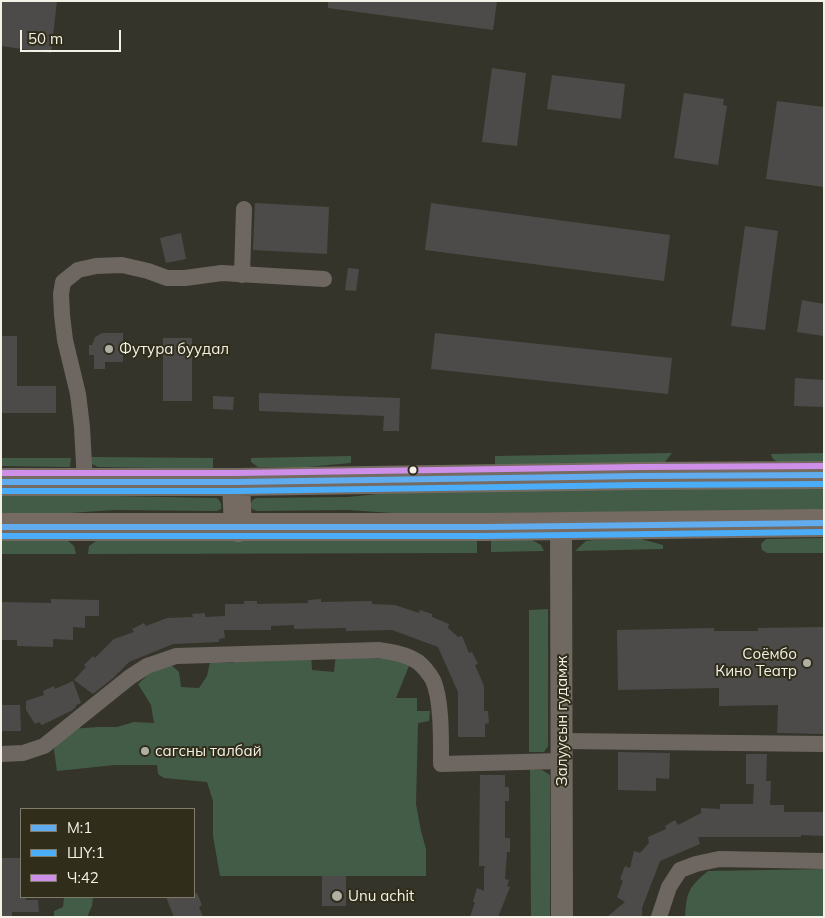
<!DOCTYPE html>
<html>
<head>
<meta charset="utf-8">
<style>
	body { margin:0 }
	#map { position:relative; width:825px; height:918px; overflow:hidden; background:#35342a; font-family:Mulish,sans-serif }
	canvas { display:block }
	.frame { position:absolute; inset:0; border:2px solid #f3f1e6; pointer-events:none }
	.legend { position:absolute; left:20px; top:808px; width:175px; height:90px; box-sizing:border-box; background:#302d1b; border:1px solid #7e7b6c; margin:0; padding:6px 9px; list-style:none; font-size:15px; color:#f3f1e6 }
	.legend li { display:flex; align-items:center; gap:10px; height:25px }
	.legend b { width:25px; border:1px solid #7e7b6c }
	.scale { position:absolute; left:20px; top:30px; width:101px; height:22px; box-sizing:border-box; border:2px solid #f3f1e6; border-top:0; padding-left:6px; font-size:15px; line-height:18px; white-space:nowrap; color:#f3f1e6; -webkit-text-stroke:4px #302d1b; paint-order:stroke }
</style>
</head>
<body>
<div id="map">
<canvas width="825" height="918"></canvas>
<div class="frame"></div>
<ul class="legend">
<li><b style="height:6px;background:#60acee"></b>М:1</li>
<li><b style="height:6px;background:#4bacf8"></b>ШҮ:1</li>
<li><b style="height:6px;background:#ce8fe9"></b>Ч:42</li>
</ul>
<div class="scale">50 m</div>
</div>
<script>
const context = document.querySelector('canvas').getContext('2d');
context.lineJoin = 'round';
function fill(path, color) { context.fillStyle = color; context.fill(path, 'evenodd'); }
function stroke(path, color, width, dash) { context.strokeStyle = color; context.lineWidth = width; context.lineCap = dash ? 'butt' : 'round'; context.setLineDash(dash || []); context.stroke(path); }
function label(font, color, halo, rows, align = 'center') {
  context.font = font + ' Mulish,sans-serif'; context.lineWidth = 4; context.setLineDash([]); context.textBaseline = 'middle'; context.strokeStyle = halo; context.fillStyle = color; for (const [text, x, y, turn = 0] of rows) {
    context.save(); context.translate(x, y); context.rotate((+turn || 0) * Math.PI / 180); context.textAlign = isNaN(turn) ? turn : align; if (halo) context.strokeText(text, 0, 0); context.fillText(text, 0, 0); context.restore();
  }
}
fill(new Path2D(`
	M672,453l-7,9 -170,5v-11z
	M824,453v8l-45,1c-5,-2 -7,-3 -8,-8z
	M351,456v7l-44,4h-49l-7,-5v-4z
	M91,457l122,1v11l-115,-2 -6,-3z
	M1,458h70l-1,9 -69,-1z
	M824,487v23l-417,4 -59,-4 -91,1 -5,-2c-3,-5 0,-10 5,-11l91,-1 58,-6z
	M1,491h65l48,5 103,2c4,4 5,6 4,11l-4,2 -104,-1 -71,5h-41z
	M824,538v15h-57l-5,-3 -1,-6 5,-5z
	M477,539v14l-389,1 1,-8 7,-5z
	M491,539l41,1 9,5 3,6 -53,1z
	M641,539l22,6v4l-88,2 11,-10 9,-1z
	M1,540h66l7,6 2,8h-75z
	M548,609v137l-4,6h-15v-142z
	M241,650l70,2 1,18 22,2 2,-18 36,4 39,3 -15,37h21v13h13l-1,10 -11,2 -2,81 5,27 5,18v27h-206l-7,-40v-35l-6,-19 -43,-4 -6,-4 -1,-9h-42l-58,6 -3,-21 3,-14 14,-7 27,-2h19l17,-5 20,1 -3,-18 -13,-21 12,-11 20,-9 9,8 2,15 18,1 8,-12 3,-14 23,1z
	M530,769l12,1 8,5v142h-19z
	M824,869v48h-139c2,-26 3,-29 23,-46z
	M64,897h29l-1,9 -5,11h-33v-6l9,-4z`), '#435c47');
fill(new Path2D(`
	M1,1h56l-6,52 -50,-7z
	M328,1h169l-4,29 -165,-22z
	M492,68l34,5 -9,73 -35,-4z
	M552,75l73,9 -4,35 -74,-10z
	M684,93l40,6 -1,6 4,1 -9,59 -44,-7z
	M777,101l47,6v80l-58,-8z
	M255,203l74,4 -2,47 -74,-4z
	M431,203l239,32 -6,46 -239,-31z
	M745,226l33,5 -13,99 -34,-4z
	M181,233l5,26 -20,4 -6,-25z
	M348,268l11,1 -3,22 -11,-1z
	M802,300l22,4v32l-27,-4z
	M102,333h21v29h-18v7h-11v-14h-5v-10h3l3,-8z
	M435,333l237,25 -4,36 -237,-25z
	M1,336h16v50h39v27h-55z
	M163,338h29v63h-29z
	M795,378l29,2v27l-30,-1z
	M259,393l141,5 -1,33h-16l1,-15 -125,-5z
	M213,396l21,1 -1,13 -20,-1z
	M51,599l48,1v16h-14v12l-12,-1v13l-20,-1v8l-36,-1v-6h-16v-38l50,1z
	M321,599v3l51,-1v3l23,1 24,8 1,-3 12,4v3l17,7 -1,4 10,9 4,-1 7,17 3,-1 6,12 -3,1 9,21v25h4l1,12 -4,1v13h-27v-45l-20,-45 -46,-17 -46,1v-3l-52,1v-4l-23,1v4h-47l1,8 -6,1v3l-46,2 -44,18 -16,16 -20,16 -19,-14 12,-13 -2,-2 9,-9 2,2 19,-19 20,-7 -2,-3 12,-6 2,3 21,-8 26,-1 -1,-3 13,-1v4l20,-1v-12h19v-3h13v3l51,-1v-3z
	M824,627v107l-47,-1 1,-28 -59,1v-18l-101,2 -1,-60 97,-2v3h44v-3z
	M73,681l8,22 -5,2v2l-5,4 -29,14 -3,-3 -4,2 -9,-14v-9l18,-6 -1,-4 11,-5 1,3z
	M1,705h19l1,26h-20z
	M618,752l52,1 -1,26 -13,-1v13l-38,-1z
	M746,754h21l-1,27h5l-1,24h14v7h40v24l-23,-1v2h-103l2,7 -40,17 -18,47v9h-35l18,-15 -8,-5 6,-16 -3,-2 5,-13 5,2 4,-17 6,2 9,-10 -1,-6 18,-8 -1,-3 10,-6 3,5 23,-12v-5l19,1v-5h33l1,-20h-8z
	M480,775h25v12h4v14h-4v37h5v14h-3l-2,27 4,1 -2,6 3,1 -12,30h-28l5,-15h-2l4,-14 7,3v-22l1,-3h-6z
	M1,858h20v39h5v3h12l1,12h-27v5h-11z
	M322,876h24v30h-24z
	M197,893l5,12 -3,2 4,10h-29l-8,-20h28v-3z`), '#4c4b4a');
stroke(new Path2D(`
	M242,275l2,-66
	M85,482l-3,-55 -4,-33 -13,-54 -3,-25 -1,-21 2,-12 15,-12 18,-4 26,-1 26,6 19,7h18l37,-5 102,6
	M562,741l262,3
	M1,754l22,-1 21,-7 86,-69 17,-11 29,-10 202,-6c14,2 28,4 40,12 5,4 12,13 15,18 9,20 8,61 8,84l120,-3
	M659,917l10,-30 11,-17 16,-6 23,-5 105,2`), '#6e6761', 16);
stroke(new Path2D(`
	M561,526l1,391`), '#706961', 22);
stroke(new Path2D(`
	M1,482h235l403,-6 185,-1
	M236,482l2,46
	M1,527h484l339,-4`), '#756b63', 28);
stroke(new Path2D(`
	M1,482h235l403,-6 185,-1
	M1,527h484l339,-4`), '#60acee', 6);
stroke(new Path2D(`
	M1,491h235l403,-6 185,-1
	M1,536h484l339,-4`), '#4bacf8', 6);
stroke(new Path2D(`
	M1,473h235l403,-6 185,-1`), '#ce8fe9', 6);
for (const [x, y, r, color] of [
	[109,349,5,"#b0afa4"],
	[413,470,4.5,"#f3f1e6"],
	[807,663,5,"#b0afa4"],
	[145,751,5,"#b0afa4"],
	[337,896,6,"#b0afa4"]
]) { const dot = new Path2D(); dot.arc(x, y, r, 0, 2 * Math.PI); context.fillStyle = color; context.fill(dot); stroke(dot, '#302d1b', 2); }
label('15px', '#f3f1e6', '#302d1b', [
	["Футура буудал",119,349],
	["Соёмбо",797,654,"right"],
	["Кино Театр",797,671,"right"],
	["сагсны талбай",155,751],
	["Unu achit",348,896]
], 'left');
label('15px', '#f3f1e6', '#302d1b', [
	["Залуусын гудамж",562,721,-90]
]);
</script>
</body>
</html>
